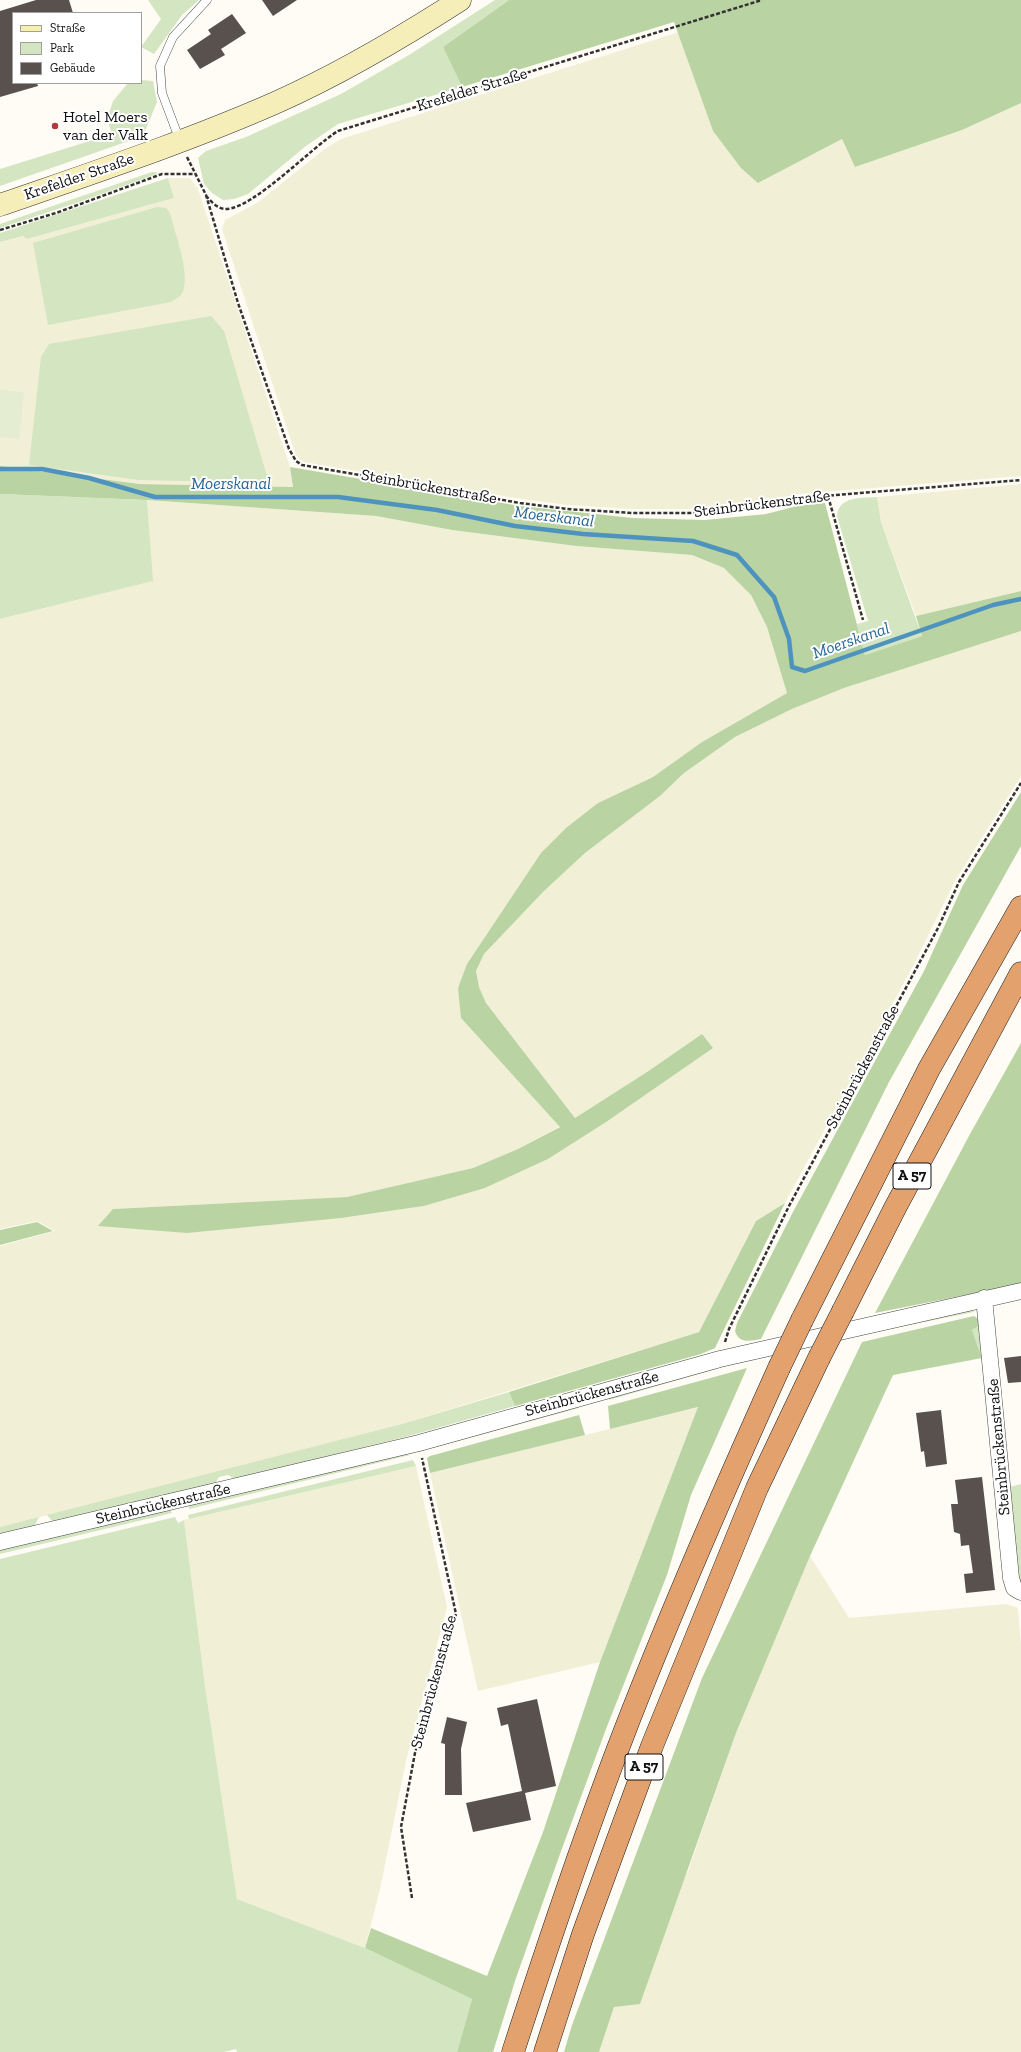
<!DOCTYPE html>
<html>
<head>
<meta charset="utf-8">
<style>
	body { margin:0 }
	#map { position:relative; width:1021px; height:2052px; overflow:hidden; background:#fefcf5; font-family:"Zilla Slab",serif }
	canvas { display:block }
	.legend { position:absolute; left:12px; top:12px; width:130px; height:72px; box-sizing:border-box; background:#fff; border:1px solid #9f9f9f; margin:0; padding:5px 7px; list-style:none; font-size:12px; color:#101010 }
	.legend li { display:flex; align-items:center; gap:8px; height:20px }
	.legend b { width:20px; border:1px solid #9f9f9f }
</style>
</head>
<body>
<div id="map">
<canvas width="1021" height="2052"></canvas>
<ul class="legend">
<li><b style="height:5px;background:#f6eeb8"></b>Straße</li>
<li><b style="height:11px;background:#d4e5c1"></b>Park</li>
<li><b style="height:11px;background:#58514e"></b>Gebäude</li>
</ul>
</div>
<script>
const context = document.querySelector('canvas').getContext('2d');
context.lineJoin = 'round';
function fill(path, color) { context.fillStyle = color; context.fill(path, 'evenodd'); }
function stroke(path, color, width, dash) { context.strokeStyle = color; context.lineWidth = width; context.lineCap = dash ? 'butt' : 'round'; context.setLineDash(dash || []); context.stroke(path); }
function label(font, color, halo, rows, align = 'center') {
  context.font = font + ' "Zilla Slab",serif'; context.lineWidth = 4; context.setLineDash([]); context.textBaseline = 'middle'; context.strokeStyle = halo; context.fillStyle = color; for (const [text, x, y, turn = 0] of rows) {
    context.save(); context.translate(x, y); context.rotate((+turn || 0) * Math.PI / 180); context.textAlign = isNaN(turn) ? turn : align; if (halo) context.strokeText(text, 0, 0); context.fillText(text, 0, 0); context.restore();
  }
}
fill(new Path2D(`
	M679,32l34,99 45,52 84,-44 13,28 107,-37 59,-27v373l-222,18 -65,13 -31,2h-70l-66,-4 -46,-6 -217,-37 -5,-3 -4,-6 -73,-224 3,-9 32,-17 69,-55 15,-9z
	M168,178h22l8,11 92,278 3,20 -153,-3 -140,-18v-224l23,-6 4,3 147,-41z
	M1021,484v107l-105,25 -35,-94 -4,-25z
	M147,500l229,16 76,14 124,16 116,9 32,13 27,27 16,32 20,66 -85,49 -49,35 -55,26 -131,161 -6,54 99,108 -42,23 -45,19 -126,29 -234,12 228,9 83,-12 61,-18 63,-29 154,-125 -55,38 -72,46 -89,-115 -7,-16 -3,-16 8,-17 60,-63 41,-38 75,-57 24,-23 51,-36 57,-28 52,-21 177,-57v145l-65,103 -42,85 -129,239 -29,18 -57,111 -297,92 -180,48 -222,55v-281l55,-15 -18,-10 -37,8v-610l152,-38z
	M699,1407l-99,255 -122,29 -48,-218z
	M416,1466l31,141 -41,154 -26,128 -15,59 -128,-49 -32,-213 -21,-166z
	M810,1556l39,62 157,-14 12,4 3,36v408h-422l15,-45 74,-136 48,-138z`), '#f2efd7');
fill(new Path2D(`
	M148,0h51l-17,15 -28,39 -13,-7 20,-28z
	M495,0h14l-66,47 19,40 -124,37 -32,22 -58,48 -14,5 -11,1 -11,-7 -8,-9 -6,-26 8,-7 40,-14 95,-43 68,-39z
	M141,80l12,1 4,21 -14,34 -143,50v-17l112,-35 -5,-15 6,-18 15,-18h13z
	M152,172h4l1,2 -75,27 -82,27v-4z
	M168,178l6,20 -147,41 -4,-3 -23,6v-9z
	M157,207l9,1 4,5c4,18 23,66 11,82 -2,2 -7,5 -10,7l-123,23 -15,-82z
	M211,316l13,15 45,152 -130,-3 -110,-15 12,-108 8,-13z
	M0,494l147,6 6,81 -153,38z
	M877,497l4,25 41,114 -57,19 -8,-31 11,-3 -31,-105c1,-20 25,-18 40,-19z
	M970,1308l4,4 -95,19z
	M980,1325l2,33 -10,-28z
	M716,1365v4l-107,31 1,-4z
	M509,1392l6,14 -106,30 -174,43 -7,-4 -9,2 -4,7 -161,39 -7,-8 355,-91z
	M578,1405l1,3 -147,40 4,-4z
	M404,1453l6,2 -221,54v-4z
	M413,1460l3,6 -227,53 -1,-4z
	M1021,1484v99l-2,-2 -9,-94z
	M170,1509l2,4 -172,41v-4z
	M39,1517l-5,10 -34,8v-8z
	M175,1517l3,6 6,-3 21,166 32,213 128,49 107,51 -15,53h-220l-1,-3 -12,3h-224v-493z`), '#d4e5c1');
fill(new Path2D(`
	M509,0h512v103l-59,27 -107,37 -13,-28 -84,44 -17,-15 -28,-37 -39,-109 -212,65 -19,-40z
	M0,466l140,18 153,3 -3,-20 230,39 113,12 72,2 61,-6 35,-9 24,-2 40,152 57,-19 -6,-20 105,-25v40l-177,57 -52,21 -57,28 -51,36 -24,23 -75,57 -41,38 -60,63 -8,17 3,16 7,16 89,115 72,-46 55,-38 11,14 -107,74 -58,37 -63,29 -61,18 -83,12 -154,15 -89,-7 15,-17 234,-12 126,-29 45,-19 42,-22 -99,-109 -3,-30 9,-24 74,-111 25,-25 32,-25 55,-26 49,-35 85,-49 -20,-66 -16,-32 -27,-27 -32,-13 -116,-9 -124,-16 -76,-14 -229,-16 -147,-6z
	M1021,792v54l-132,236 -128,257c-11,2 -22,5 -26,-8l2,-8 57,-113 130,-239 39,-86z
	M1021,1043v241l-146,29 95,-179z
	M785,1203l-70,145 -14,6 -186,52 -6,-14 190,-60 57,-111z
	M37,1222l16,9 -53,14v-15z
	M974,1316l4,3 2,6 -8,5 10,28 -89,17 -83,181 -74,177 -96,271 -26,3 -15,45h-35l8,-27 130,-347 160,-336z
	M747,1368l-56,127 -24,80 -61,154 -46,125 -44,124 -23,74h-36l15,-53 -107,-51 6,-20 116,48 56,-144 57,-170 98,-255 -88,22 -2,-23z
	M579,1415l6,20 -155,38 -3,-15 3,-2z`), '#b9d4a2');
fill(new Path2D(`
	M0,390l24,2 -5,47 -19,-2z`), '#e4edd2');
stroke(new Path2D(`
	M0,469h42l47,9 66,19h183l99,13 78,16 68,8 110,7 44,14 37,42 15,42 3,28 13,4 188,-66 28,-6`), '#4e93be', 4.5);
fill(new Path2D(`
	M36,0h33l4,13h-60v70h24l1,3 -38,11v-86z
	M262,0h35l-24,16z
	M232,14l14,19 -25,16 4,6 -25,14 -13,-19 24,-16 -3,-4z
	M1021,1356v26l-13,1 -4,-25z
	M941,1410l6,54 -21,3 -2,-16 -3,1 -5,-39z
	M982,1477l13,113 -29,3 -2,-19 9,-1 -4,-28 -8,1 -1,-12 -6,-2 -3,-28h7l-3,-24z
	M537,1699l19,87 -31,7 6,27 -58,12 -7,-29 56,-12 -14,-67 -7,2 -4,-18z
	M447,1717l20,5 -6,27 1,46h-17v-51l-4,-1z`), '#58514e');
const lane = new Path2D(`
	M180,141l-18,-48 -2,-27 13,-29 34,-37`);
const street = new Path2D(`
	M984,1298l27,280 3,10 7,4
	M0,1542l419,-99 301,-84 301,-68`);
const secondary = new Path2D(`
	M0,205c92,-32 186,-63 275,-102 65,-29 126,-65 185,-103`);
const highway = new Path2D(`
	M843,1311l52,-103 126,-235
	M802,1320l127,-251 92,-162
	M513,2052c34,-105 69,-210 109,-314 48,-125 102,-248 157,-370
	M545,2052l38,-118 69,-188 105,-258 62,-130`);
stroke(lane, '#434343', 9);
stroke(street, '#434343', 17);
stroke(secondary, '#323232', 23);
stroke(highway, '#212121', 23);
stroke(new Path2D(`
	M187,157l19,38 32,108 51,146 7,12 6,4 218,38 47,6 66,4h70l31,-3 28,-4 37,-8 222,-18
	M206,196c5,5 11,13 20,13 27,0 86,-62 112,-78l424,-131
	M0,230l56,-17 106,-39h33
	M828,496l35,124
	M725,1342l4,-13 60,-123 149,-278 21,-46 62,-99
	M412,1898l-11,-71 14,-74 41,-139 -34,-156`), '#323232', 2.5, [4, 2]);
stroke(lane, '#fff', 8);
stroke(street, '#fff', 16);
stroke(secondary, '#f6eeb8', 22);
stroke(highway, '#e3a16d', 22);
const highwayBridge = new Path2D(`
	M819,1358l24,-47
	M779,1368l23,-48`);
stroke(highwayBridge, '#212121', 23, []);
stroke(highwayBridge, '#e3a16d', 22);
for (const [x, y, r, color] of [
	[55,126,4,"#b0383f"]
]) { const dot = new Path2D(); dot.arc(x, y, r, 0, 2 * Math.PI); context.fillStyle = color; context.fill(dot); stroke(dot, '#fff', 1.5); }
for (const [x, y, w] of [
	[912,1176,38],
	[644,1767,38]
]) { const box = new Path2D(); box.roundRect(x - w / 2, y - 13, w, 26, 3); context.fillStyle = '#fff'; context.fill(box); stroke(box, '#101010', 1); }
label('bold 15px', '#101010', null, [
	["A 57",912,1176],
	["A 57",644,1767]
]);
label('16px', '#101010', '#fff', [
	["Krefelder Straße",472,90,-17],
	["Krefelder Straße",79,177,-19],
	["Steinbrückenstraße",429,487,10],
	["Steinbrückenstraße",762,504,-7],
	["Steinbrückenstraße",863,1067,-62],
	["Steinbrückenstraße",592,1394,-15],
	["Steinbrückenstraße",999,1447,-95],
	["Steinbrückenstraße",163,1504,-13],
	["Steinbrückenstraße",434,1682,-75]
]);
label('16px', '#101010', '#fff', [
	["Hotel Moers",63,117],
	["van der Valk",63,135]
], 'left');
label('italic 17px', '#276694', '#fff', [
	["Moerskanal",231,484],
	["Moerskanal",554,517,7],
	["Moerskanal",851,641,-19]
]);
</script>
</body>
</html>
